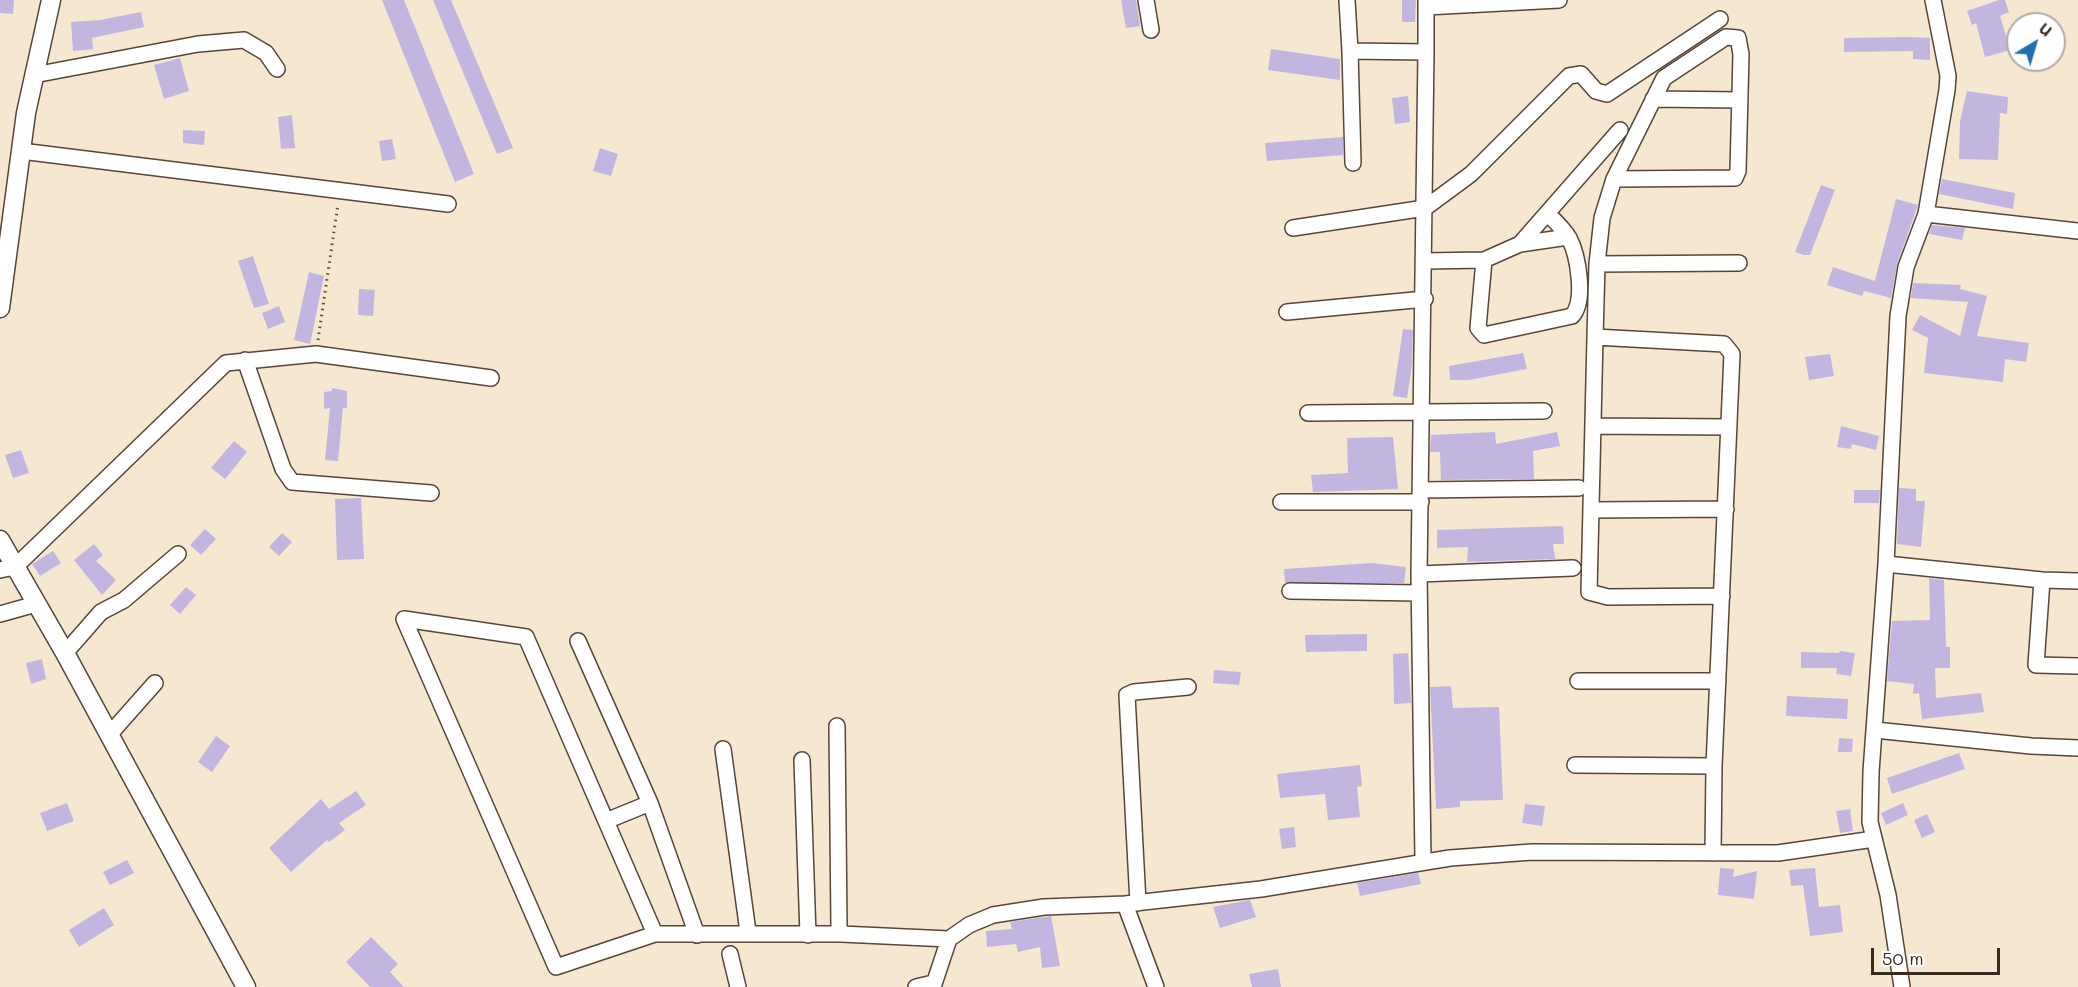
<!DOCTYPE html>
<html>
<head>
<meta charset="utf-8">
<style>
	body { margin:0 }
	#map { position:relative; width:2078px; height:987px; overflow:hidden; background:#f6e7d1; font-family:Mali,sans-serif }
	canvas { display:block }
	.north { position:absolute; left:2006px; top:12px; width:60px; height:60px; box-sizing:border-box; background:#fff; border:2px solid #b1aaa5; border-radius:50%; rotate:38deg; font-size:16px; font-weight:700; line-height:24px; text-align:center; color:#3b2a1e }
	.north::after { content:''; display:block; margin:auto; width:21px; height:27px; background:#1f6fb2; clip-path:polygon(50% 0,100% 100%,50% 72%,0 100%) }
	.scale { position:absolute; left:1871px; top:948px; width:129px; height:27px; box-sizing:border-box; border:3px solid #3b2a1e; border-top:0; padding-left:8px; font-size:18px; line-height:21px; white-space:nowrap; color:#3b2a1e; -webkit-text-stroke:4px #fff; paint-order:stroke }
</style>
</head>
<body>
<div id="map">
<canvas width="2078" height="987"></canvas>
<div class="north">U</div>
<div class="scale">50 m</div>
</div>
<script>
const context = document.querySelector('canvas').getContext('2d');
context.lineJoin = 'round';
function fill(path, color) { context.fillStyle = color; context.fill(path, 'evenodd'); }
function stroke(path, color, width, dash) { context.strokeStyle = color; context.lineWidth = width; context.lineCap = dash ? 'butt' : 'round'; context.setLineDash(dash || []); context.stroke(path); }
fill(new Path2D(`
	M0,0h14l-1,14 -13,-1z
	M382,0h22l70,174 -19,8z
	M433,0h18l62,148 -16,6z
	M1121,0h15l4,26 -14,2z
	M1402,0h14l-1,22h-13z
	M1999,0h6l4,12 -9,4 10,34 -25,7 -9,-34 -4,2 -5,-14z
	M141,12l3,15 -52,11 1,11 -20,2 -2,-29 29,-2z
	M1910,37l20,1v22l-17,-1v-8l-69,1v-14z
	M1271,49l69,10v21l-72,-10z
	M180,58l9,33 -25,8 -10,-34z
	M1967,91l41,6 -1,17 -7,-1 -2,47 -39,-1 1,-38z
	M1408,96l2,26 -15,2 -3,-26z
	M292,115l3,33 -14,1 -3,-32z
	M183,130l22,1 -1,14 -21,-2z
	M1343,137v18l-76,6 -2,-18z
	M392,139l4,20 -14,2 -3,-20z
	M600,148l18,6 -7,22 -18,-5z
	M1942,179l73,14 -2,16 -74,-15z
	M1821,185l14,5 -25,65h-6l-9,-3z
	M1896,199l22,6 -21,59 -6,34 -27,-7 -2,5 -35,-11 6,-18 42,14z
	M1932,225l33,3 -3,12 -33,-6z
	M253,256l16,48 -15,4 -16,-47z
	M309,272l15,4 -14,68 -16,-4z
	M1913,283l48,2 -1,4 27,7 -10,40 52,7 -3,19 -21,-3 -2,23 -79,-9 4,-35 -16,-8 8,-15 40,21 8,-34 -57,-4z
	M359,289l16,1 -2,26 -15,-1z
	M279,306l6,16 -17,7 -6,-16z
	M1403,329l10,1 -1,35 -5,33 -14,-2z
	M1523,353l4,16 -58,11h-19l-1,-14z
	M1830,354l4,22 -25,4 -4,-23z
	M332,388l15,3v17h-4l-5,53 -13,-1 5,-52 -6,1v-17l8,-1z
	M1841,426l38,10 -3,14 -24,-6 -1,5 -14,-2z
	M1495,432l1,12 61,-12 3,14 -27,5 1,28 -93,1 -1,-28h-10l1,-17z
	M1393,437l5,52 -85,3 -2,-17 37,-2 -1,-35z
	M234,441l13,11 -22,27 -14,-11z
	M21,450l8,23 -16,5 -8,-23z
	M1899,488l17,1v12h9l-4,46 -24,-3z
	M1854,490h26l-1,13h-25z
	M361,498l3,61 -27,1 -2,-61z
	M1563,526l1,18h-11l2,15 -88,3 1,-15 -31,1v-18z
	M205,529l11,10 -15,16 -11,-10z
	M282,533l10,9 -13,14 -10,-9z
	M94,544l9,11 -7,6 20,19 -14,15 -28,-35z
	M53,551l8,12 -21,13 -8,-12z
	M1372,563l34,4 -2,16h-119l-1,-14z
	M1929,578l15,2 2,67h4v21h-15l1,30 45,-5 3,19 -62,7 -3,-26 -6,1 1,-10 -27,-3 5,-60 38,-1z
	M186,587l10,8 -16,19 -10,-9z
	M1367,634v17l-61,1 -1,-17z
	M1840,651l15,2 -4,23 -15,-2 1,-6h-36v-16l38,1z
	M1408,653l3,50 -17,1 -1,-50z
	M42,659l4,20 -15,5 -5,-21z
	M1214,670l27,2 -2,13 -26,-2z
	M1451,686l2,22 46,-1 4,93 -43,1v6l-24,2 -6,-122z
	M1787,696l61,3 -1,20 -61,-3z
	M216,736l14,10 -18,26 -14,-10z
	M1839,738l14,1 -1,13h-14z
	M1959,753l6,16 -73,25 -5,-16z
	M1360,765l2,21 -5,1 3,30 -32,3 -3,-26 -45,4 -3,-24z
	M356,791l10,14 -27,18 6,7 -16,12 -2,-2 -36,32 -22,-24 52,-49 8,10z
	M67,803l7,18 -27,10 -7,-18z
	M1903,803l5,12 -22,10 -5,-12z
	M1525,804l20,2 -3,20 -20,-3z
	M1850,809l3,22 -13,2 -4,-22z
	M1927,814l8,18 -13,6 -8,-18z
	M1294,827l2,20 -14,2 -3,-20z
	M127,860l7,13 -24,12 -7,-13z
	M1720,868l14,1 -1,8 24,-6 -3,28 -36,-4z
	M1815,868l4,39 21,-2 3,27 -33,4 -7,-51 -12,1 -2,-16z
	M1418,873l3,11 -61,12 -3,-13z
	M1250,900l6,17 -36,11 -7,-21z
	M104,908l10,17 -35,22 -10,-17z
	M1051,916l9,50 -18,2 -2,-21 -22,5 -2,-8 -29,3 -1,-16 26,-2 -2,-7z
	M371,937l27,27 -8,8 14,15h-34l-24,-25z
	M1278,969l3,18h-29l-3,-13z`), '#c2b6e0');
const minor = new Path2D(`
	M1146,0l5,30
	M1347,0l3,51 76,1 -7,522 4,286
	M1426,0v52
	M1426,7l133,-7
	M1350,51l3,112
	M34,75l164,-31 46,-4 22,13 11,16
	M1653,99l87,1
	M21,151l427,53
	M1614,179l121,-1 3,-7 3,-117 -3,-16 -12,-1 -62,41 -50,101 -12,39 -5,46 -2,73 129,7 8,10 -18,412 -1,87
	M1926,214l152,17
	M1293,228l132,-20 46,-34 98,-98 12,-2 15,17 11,3 113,-75
	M1520,244l48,-7
	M1484,260l-6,68 6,7 88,-19c14,-15 6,-61 -3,-78 -5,-9 -15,-18 -22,-25
	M1425,261l59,-1 36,-16 100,-114
	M1597,264l142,-1
	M1287,312l138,-13
	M1595,337l-6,255 19,5 114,-1
	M245,360l38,109 9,13 139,11
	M1308,413l236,-2
	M1593,426l136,1
	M1421,490l158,-2
	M1281,502h140
	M1591,510l135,-1
	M1886,564l156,16
	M0,570l15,-3 211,-204 90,-9 175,24
	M1419,574l154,-6
	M2078,581l-36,-1 -6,85 42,1
	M1290,591l129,2
	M0,614l36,-10
	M578,641l72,162 47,132
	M65,653l36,-41 23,-12 54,-46
	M1578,681h140
	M837,726l2,201 2,7 108,5
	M1875,730l156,16 47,2
	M109,735l46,-52
	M723,749l25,183
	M802,760l6,175
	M1575,765l139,1
	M606,821l44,-18
	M1138,903l-11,-208 7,-3 54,-5
	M1125,904l31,83
	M655,934l-129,-297 -122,-18 152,348 99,-33h186
	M730,954l8,33
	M916,987l17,-4
	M933,987l16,-48 20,-14 24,-10 51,-8 81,-3 136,-15 189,-31 82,-6 246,1 96,-14
	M1902,987l-14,-92 -18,-73 1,-50 15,-208 12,-248 8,-49 20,-53 21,-124 1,-14 -15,-76`);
const tertiary = new Path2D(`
	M0,308l26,-195 25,-113
	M0,540l65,113 181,334`);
stroke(minor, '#574639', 18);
stroke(tertiary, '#574639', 21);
stroke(new Path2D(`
	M318,340l20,-136`), '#574639', 3, [1.5, 4.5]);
stroke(minor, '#fff', 15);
stroke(tertiary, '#fff', 18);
</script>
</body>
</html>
